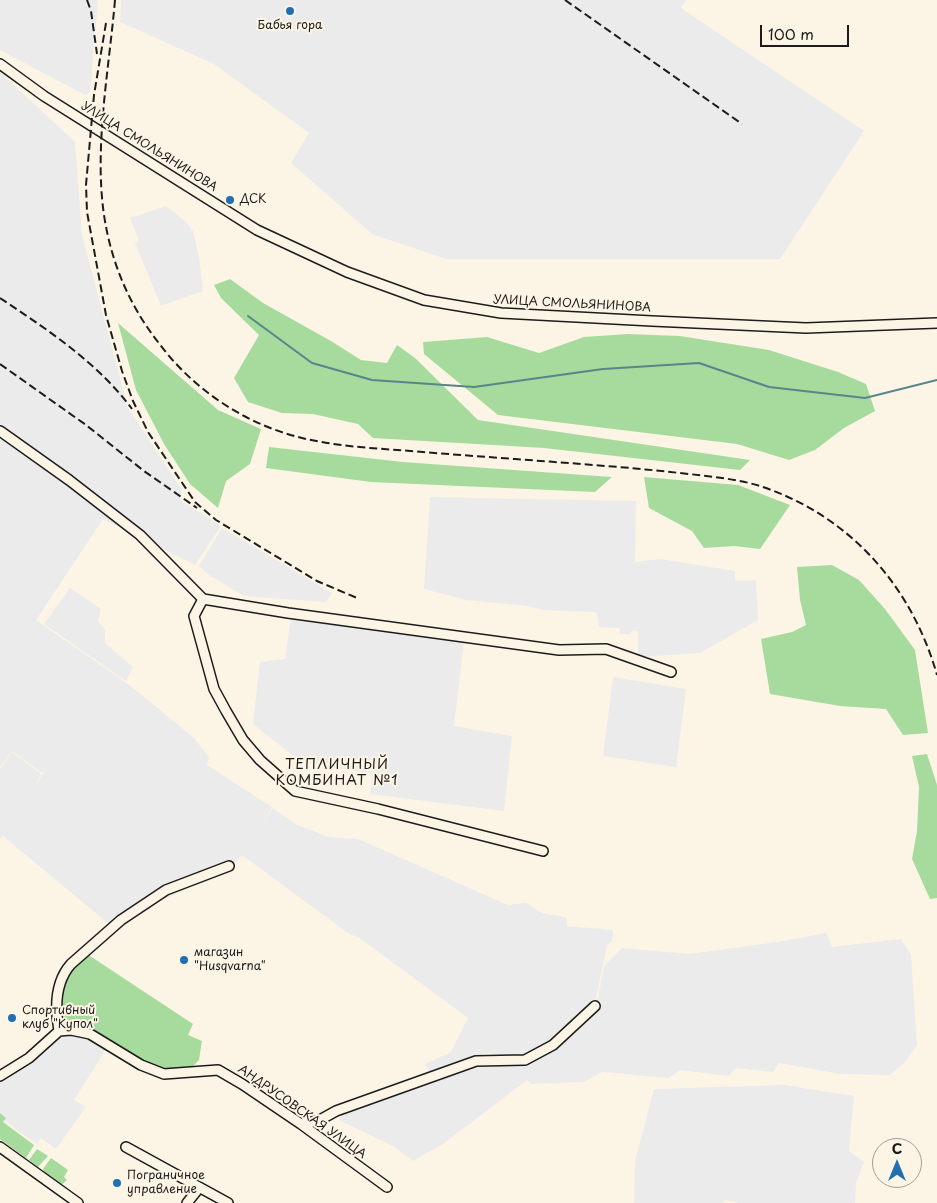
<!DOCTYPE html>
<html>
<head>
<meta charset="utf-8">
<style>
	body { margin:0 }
	#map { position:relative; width:937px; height:1203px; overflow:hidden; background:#fcf5e5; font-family:"Playpen Sans",sans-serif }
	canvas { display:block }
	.north { position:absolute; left:872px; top:1138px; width:50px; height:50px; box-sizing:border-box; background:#fcf5e5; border:1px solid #a29e95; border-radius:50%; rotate:0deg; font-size:14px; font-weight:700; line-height:20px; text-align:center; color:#1c1c1c }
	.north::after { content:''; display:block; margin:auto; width:18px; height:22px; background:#1f6fb2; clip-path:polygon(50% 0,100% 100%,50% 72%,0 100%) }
	.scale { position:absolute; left:760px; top:25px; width:89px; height:22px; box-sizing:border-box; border:2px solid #1c1c1c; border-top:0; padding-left:6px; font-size:15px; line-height:18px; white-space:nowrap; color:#1c1c1c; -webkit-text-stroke:4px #fcf5e5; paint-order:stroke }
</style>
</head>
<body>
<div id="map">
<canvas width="937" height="1203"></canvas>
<div class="north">С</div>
<div class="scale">100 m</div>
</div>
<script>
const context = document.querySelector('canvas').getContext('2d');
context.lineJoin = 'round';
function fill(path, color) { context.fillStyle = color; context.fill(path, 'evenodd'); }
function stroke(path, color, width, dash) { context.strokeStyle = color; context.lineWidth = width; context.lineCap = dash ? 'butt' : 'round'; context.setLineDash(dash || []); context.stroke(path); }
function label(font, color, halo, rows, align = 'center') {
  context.font = font + ' "Playpen Sans",sans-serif'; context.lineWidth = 4; context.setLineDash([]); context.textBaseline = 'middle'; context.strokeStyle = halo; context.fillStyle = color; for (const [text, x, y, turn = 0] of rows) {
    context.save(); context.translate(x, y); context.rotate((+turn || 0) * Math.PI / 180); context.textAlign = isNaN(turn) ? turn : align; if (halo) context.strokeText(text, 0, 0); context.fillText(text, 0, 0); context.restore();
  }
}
fill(new Path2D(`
	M0,0h98l-8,92 -5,3 -85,-45z
	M121,0h565l-5,8 183,123 -84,128h-334l-74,-25 -81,-71 18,-30 -95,-69 -94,-42z
	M0,72l75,70 7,93 46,173 54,82 -2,10 41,26 -26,39 -92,-46 -67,101 92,64 65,53 16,20 -2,8 65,42 -9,16 10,-15 24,17 32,12 29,2 150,66 18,-2 16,10 24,4 1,9 46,4 -1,11 -5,4 -11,53 -46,44 -26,15 -40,-4 -9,6 49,-1 27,-15 47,-45 6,-32 18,-18 67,6 89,-12 48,-9 6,14 69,-8 10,16 6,90 -12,17 -15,13 -50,-1 -61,-11 -6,9 -37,-4 -8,8 -48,-6 -11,8 -67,-6 -18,10 -53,2 -4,-4 -84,64 -30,17 -20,-15 -54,-26 11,-18 80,-28 -5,-10 26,-12 17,-34 -107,-79 -13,-6 -106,-78 -15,18 -30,11 -56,26 -26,19 -112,-93 -3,3v-70l12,-17 29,22 -7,14 14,-23 -6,8 -30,-22 -12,16z
	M166,206l19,15 8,10 6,26 4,34 -42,15 -26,-63 4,-2 -9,-23z
	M430,497l206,4 -1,61 25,-3 75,12v10l21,-1 2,40 -58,33 -58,4 -4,-2v-24l-6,-1 -1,4h-11l-1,-6 -20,-1 -2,-13 -2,-2 -52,-2 -14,-4 -63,-6 -42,-11z
	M222,528l110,65 -6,9 -82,-6 -37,-22 -8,-8z
	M70,588l31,21 -3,12 7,9v13l28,24 -7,14 -82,-57z
	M291,617l173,25 -10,84 58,10 -8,75 -134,-17 2,-20 -71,-12 -48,-38 7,-62 25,-3z
	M613,677l73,12 -10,78 -73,-11z
	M77,1034l30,14 -33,52 12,7 -30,42 -15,-11 -4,6 -33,-23 2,-3 -6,-5v-31l8,-3 53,-44z
	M784,1085l70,11 -5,55 15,11 -8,21 -1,20h-117l-13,-3 -2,3h-89l1,-42 19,-72z`), '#ecebeb');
fill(new Path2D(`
	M230,279l33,24 68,38 30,19 26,3 10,-18 18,13 63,62 272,40 -10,10 -196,-22 -171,-10 -15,-14 -45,-10 -31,-1 -34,-11 -14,-24 25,-43 -38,-37 -7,-13z
	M118,323l100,87 43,19 -11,35 -24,17 -8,27 -28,-24 -26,-40 -28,-54z
	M628,334l52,2 89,14 69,22 28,12 9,27 -31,17 -29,22 -26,10 -52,-16 -239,-29 -74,-61 -1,-12 64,-5 52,16 45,-16z
	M269,447l134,15 209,15 -17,15 -224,-10 -105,-14z
	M644,477l94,8 52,20 -30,44 -26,-3 -30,2 -12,-17 -43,-23z
	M832,565l27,15 26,29 30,41 13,83 -25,2 -17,-26 -46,-3 -70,-12 -9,-55 31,-7 14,-7 -6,-25 -3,-33z
	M927,754l10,31v113l-7,1 -18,-40 5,-28 2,-44 -7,-31z
	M87,954l106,70 -5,11 14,6 -3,19 -9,9 -25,2 -22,-9 -51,-30 -31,-4v-36l6,-20z
	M0,1113l6,5 -3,4 31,23 -8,13 -26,-19z
	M37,1149l11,7 -10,11 -9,-7z
	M51,1158l17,12 -4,7 3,3 -6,5 -17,-13 -1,-3z`), '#a6db9d');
stroke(new Path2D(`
	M248,316l64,47 60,17 102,7 129,-18 96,-6 70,24 96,11 72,-18`), '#56868a', 2);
const minor = new Path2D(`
	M0,64l44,32 213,134 90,42 77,28 77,13 151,8 154,7 131,-5
	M0,431l69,49 71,55 63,64 85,14 271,37 47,-1 65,23
	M203,599l-9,17 20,73 12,22 17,29 17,20 35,31 83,18 165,42
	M59,1031c-4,-22 -4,-49 12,-67l50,-44 45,-30 63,-24
	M0,1076l29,-18 30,-27 12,-1 19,4 51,31 23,9 54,-4 24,14 59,40 86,63
	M301,1124l17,-3 18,-10 140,-50 49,-1 28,-15 42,-39
	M0,1147l78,56
	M126,1147l102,56
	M187,1203l12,-15`);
stroke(minor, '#1c1c1c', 12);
stroke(minor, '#fcf5e5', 9);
stroke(new Path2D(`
	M87,0l4,11 6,43
	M115,0c-6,70 -21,146 -11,215 7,47 25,90 54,127 39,53 99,90 164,100 33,6 67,7 101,10 61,5 122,9 183,14 28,2 55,5 83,8 25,3 50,5 74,13 88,30 149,100 174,188
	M565,0l177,124
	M106,23l-12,72 -8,90 1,27 19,103 16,56 11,30 15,31 47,70 21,18 101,61 40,17
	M0,298c48,32 98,65 132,111
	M0,364l86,61 58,46 53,37`), '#1c1c1c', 2, [8, 4]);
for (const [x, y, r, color] of [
	[290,11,5,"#1f6fb2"],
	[230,200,5,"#1f6fb2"],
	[184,960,5,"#1f6fb2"],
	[12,1018,5,"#1f6fb2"],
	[117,1183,5,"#1f6fb2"]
]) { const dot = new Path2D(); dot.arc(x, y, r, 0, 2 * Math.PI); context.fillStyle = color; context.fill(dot); stroke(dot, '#fcf5e5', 2); }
label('12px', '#1c1c1c', '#fcf5e5', [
	["Бабья гора",290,26,"center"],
	["ДСК",240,200],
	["магазин",194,953],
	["\"Husqvarna\"",194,967],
	["Спортивный",22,1011],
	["клуб \"Купол\"",22,1025],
	["Пограничное",127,1176],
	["управление",127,1190]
], 'left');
label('12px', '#1c1c1c', '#fcf5e5', [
	["УЛИЦА СМОЛЬЯНИНОВА",149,147,32],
	["УЛИЦА СМОЛЬЯНИНОВА",572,304,3],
	["АНДРУСОВСКАЯ УЛИЦА",302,1112,35]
]);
context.letterSpacing = '1px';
label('14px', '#1c1c1c', '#fcf5e5', [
	["ТЕПЛИЧНЫЙ",337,765],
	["КОМБИНАТ №1",337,781]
]);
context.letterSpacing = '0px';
</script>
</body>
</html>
